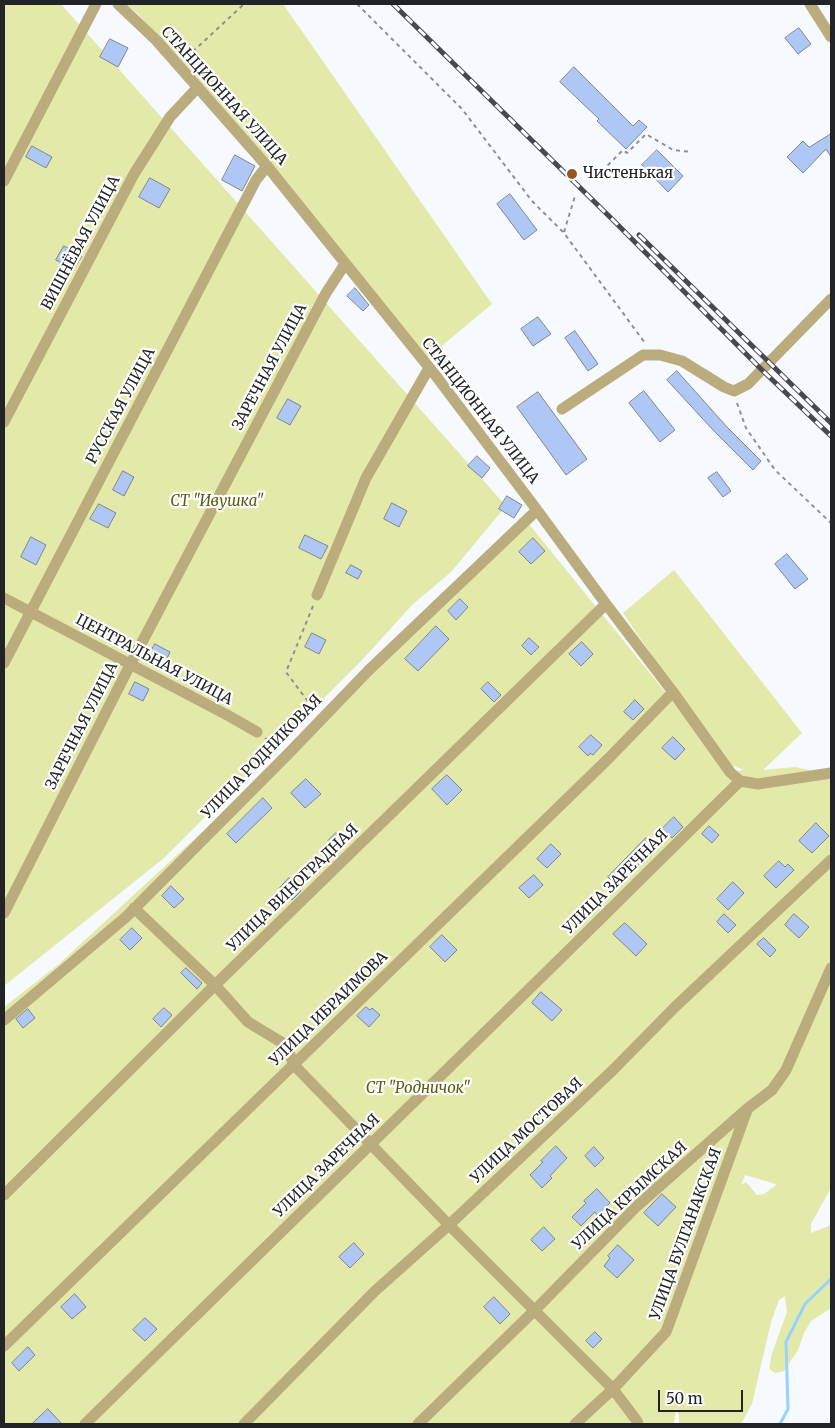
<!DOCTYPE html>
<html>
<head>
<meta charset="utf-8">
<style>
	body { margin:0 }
	#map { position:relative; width:835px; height:1428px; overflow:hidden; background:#f6f9fe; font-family:Merriweather,serif }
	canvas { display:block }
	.frame { position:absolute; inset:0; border:5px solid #212326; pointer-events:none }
	.scale { position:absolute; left:658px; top:1390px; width:85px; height:22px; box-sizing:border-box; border:2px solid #212326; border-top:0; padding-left:6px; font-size:15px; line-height:18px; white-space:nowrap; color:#212326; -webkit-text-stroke:4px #fff; paint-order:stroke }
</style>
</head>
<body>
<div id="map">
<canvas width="835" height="1428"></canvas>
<div class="frame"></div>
<div class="scale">50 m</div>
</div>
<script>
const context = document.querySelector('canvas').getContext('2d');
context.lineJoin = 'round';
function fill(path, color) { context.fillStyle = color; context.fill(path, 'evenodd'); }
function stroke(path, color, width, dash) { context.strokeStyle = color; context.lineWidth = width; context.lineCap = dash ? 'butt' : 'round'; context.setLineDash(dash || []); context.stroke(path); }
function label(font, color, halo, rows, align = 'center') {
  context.font = font + ' Merriweather,serif'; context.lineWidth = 4.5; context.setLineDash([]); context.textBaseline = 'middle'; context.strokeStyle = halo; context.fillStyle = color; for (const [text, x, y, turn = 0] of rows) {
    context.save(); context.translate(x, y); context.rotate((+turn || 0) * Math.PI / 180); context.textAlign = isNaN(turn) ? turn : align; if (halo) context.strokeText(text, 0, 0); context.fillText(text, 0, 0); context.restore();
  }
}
fill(new Path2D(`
	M4,4h57l445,502 -55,66 -39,33 -50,55 -198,198 -160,128z
	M126,4h157l209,300 -66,55 -156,-196 -133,-150z
	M529,524l201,248 14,-2 -20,-8 -101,-149 51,-43 128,163 -39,37 32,-3 36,8v413l-20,36v9l20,-8v83l-20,13 -7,12 -6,17 -14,21 -9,2 -6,-4 3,-16 15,-41 -2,-16 -6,4 -8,22 -19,82 -11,20h-62v-8l-3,-7 -2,15h-670v-417l55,-43 211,-195zM745,1175l31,9v1l-12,9 -7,1 -11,-13 -5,3z`), '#e3e9a9');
stroke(new Path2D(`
	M780,1424l8,-15 -2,-67 19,-38 26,-25`), '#97d2ff', 3);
const building = new Path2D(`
	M799,28l12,16 -13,10 -13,-16z
	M110,39l18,9 -10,19 -18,-10z
	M574,67l59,59 6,-6 8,7 -21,22 -29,-28 2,-2 -39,-37z
	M831,134v23l-5,-8 -23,24 -16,-16 16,-16 6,6z
	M32,146l20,11 -6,11 -20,-11z
	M657,150l26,26 -15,16 -26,-27z
	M235,155l20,11 -13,25 -20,-11z
	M150,178l20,11 -11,19 -20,-11z
	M510,194l27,36 -13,10 -27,-36z
	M64,246l18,10 -8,13 -18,-9z
	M355,288l14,17 -6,6 -16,-15z
	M538,317l13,17 -18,12 -12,-17z
	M575,331l23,33 -10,7 -23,-33z
	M677,371l50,56 34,34 -8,9 -40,-40 -46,-50z
	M644,391l31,39 -15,12 -31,-39z
	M538,392l49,67 -21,16 -49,-68z
	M288,399l13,7 -11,19 -13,-7z
	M477,456l13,12 -8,10 -14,-12z
	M123,471l11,6 -10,19 -11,-6z
	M717,472l14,19 -8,6 -15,-19z
	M507,496l15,9 -8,13 -15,-9z
	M392,503l15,8 -8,16 -15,-8z
	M99,504l17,9 -8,15 -18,-9z
	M305,535l23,11 -7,13 -22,-11z
	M31,537l15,8 -10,20 -15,-8z
	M533,538l12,13 -14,13 -12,-12z
	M787,554l21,25 -13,10 -20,-25z
	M351,565l11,6 -4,8 -12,-6z
	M460,599l8,8 -12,13 -8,-9z
	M436,626l13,13 -31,32 -13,-12z
	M312,633l14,7 -7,14 -14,-7z
	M529,638l10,9 -8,8 -9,-9z
	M582,642l11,12 -12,12 -12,-12z
	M155,644l15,8 -5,11 -16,-8z
	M135,682l14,7 -6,12 -14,-7z
	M488,682l13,13 -7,7 -13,-13z
	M635,700l9,9 -11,11 -9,-8z
	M591,735l11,10 -9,10 -3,-2 -2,3 -9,-9z
	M673,737l12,12 -10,11 -13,-12z
	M447,775l15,15 -15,15 -15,-16z
	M306,779l15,15 -16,14 -14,-15z
	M263,798l9,10 -36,35 -9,-9z
	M674,817l9,10 -11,11 -10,-9z
	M816,823l13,13 -17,17 -13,-12z
	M709,826l10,9 -7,8 -10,-9z
	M336,833l11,11 -8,8 -11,-11z
	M646,838l12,10 -15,16 -2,-2 -23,25 -10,-10z
	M551,844l10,10 -14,14 -10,-9z
	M779,861l6,6 3,-3 6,6 -18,18 -12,-12z
	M534,875l9,10 -14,13 -10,-10z
	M289,878l12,13 -9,9 -12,-12z
	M733,882l11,11 -16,17 -11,-11z
	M171,886l13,13 -10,9 -12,-12z
	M724,914l12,11 -8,8 -11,-11z
	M794,914l15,13 -10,11 -14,-13z
	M625,923l22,21 -11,12 -23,-22z
	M132,928l10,10 -12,12 -10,-10z
	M442,935l15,15 -12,12 -15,-15z
	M764,938l12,12 -6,7 -13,-13z
	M186,968l16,15 -5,6 -16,-16z
	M541,992l21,18 -10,11 -20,-18z
	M366,1007l4,3 2,-2 8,7 -11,12 -12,-11z
	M164,1008l8,7 -11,12 -8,-8z
	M28,1009l7,9 -12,10 -7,-9z
	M556,1146l11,12 -17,18 2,2 -10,10 -12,-13 13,-13 -2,-1z
	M594,1147l10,11 -9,9 -10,-11z
	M597,1189l13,14 -13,12 -2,-3 -14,14 -9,-9 14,-14 -2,-2z
	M662,1194l14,13 -18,19 -14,-13z
	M544,1227l11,12 -13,12 -11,-11z
	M354,1243l10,11 -14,14 -11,-11z
	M618,1245l16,15 -17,18 -13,-12 6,-8 -2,-2z
	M75,1294l11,13 -14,12 -11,-12z
	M494,1297l16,17 -10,10 -16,-17z
	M145,1318l12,11 -12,12 -12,-11z
	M595,1332l7,7 -9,9 -7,-7z
	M28,1347l7,8 -16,16 -7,-8z
	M48,1409l14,15h-30z`);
fill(building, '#afc7f5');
stroke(building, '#81858c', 1);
stroke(new Path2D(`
	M357,4l105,105 70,92 32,32 81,110
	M187,57l57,-53
	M602,171l21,-21 4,3 19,-19 27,16 19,2
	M564,232l11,-36
	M737,403l9,25 29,42 56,53
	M313,606l-27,66 29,39
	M265,738l15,9`), '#8d9094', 2, [4, 4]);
stroke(new Path2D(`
	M118,4l38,36 111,126 169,210 101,134 69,94 67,88 57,80 10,9 18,3 73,-11
	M810,4l21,33
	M4,181l92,-177
	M562,409l81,-54h17l22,6 42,26 10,4 14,-7 83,-85
	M4,422l130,-248 36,-57 28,-30
	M317,595l49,-117 63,-110
	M4,598l225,118 28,16
	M4,663l252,-483 11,-14
	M134,908l81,77 33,37 38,23 8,20 155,160 164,164 24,32 1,3
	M4,913l126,-248 196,-372 19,-29
	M4,1020l122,-103 163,-164 79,-82 169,-161
	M4,1195l211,-210 391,-381
	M4,1346l605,-588 64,-66
	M85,1424l482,-472 173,-171
	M244,1424l131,-133 74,-66 164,-155 62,-63 156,-147
	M418,1424l117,-114 102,-104 110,-97 25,-19 14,-20 45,-102
	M575,1424l38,-35 53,-57 81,-222`), '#baac7c', 11);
const rail = new Path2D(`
	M393,4l223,219 146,147 69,66
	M639,235l192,188`);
stroke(rail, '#47494d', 5);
stroke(rail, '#fff', 3, [9]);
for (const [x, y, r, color] of [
	[572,174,6,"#965520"]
]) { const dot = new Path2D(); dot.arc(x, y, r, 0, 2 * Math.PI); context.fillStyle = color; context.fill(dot); stroke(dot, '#fff', 2); }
label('15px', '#212326', '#fff', [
	["СТАНЦИОННАЯ УЛИЦА",224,96,48],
	["ВИШНЁВАЯ УЛИЦА",81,243,-62],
	["ЗАРЕЧНАЯ УЛИЦА",270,367,-62],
	["РУССКАЯ УЛИЦА",121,406,-62],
	["СТАНЦИОННАЯ УЛИЦА",480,411,52],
	["ЦЕНТРАЛЬНАЯ УЛИЦА",154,660,28],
	["ЗАРЕЧНАЯ УЛИЦА",82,726,-63],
	["УЛИЦА РОДНИКОВАЯ",262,757,-46],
	["УЛИЦА ЗАРЕЧНАЯ",616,882,-45],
	["УЛИЦА ВИНОГРАДНАЯ",293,888,-44],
	["УЛИЦА ИБРАИМОВА",329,1009,-44],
	["УЛИЦА МОСТОВАЯ",527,1131,-43],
	["УЛИЦА ЗАРЕЧНАЯ",327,1166,-44],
	["УЛИЦА КРЫМСКАЯ",630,1196,-43],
	["УЛИЦА БУЛГАНАКСКАЯ",686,1234,-70]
]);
label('15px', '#212326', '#fff', [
	["Чистенькая",583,174]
], 'left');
label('italic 15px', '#595d12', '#fff', [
	["СТ \"Ивушка\"",217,502],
	["СТ \"Родничок\"",418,1089]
]);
</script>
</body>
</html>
